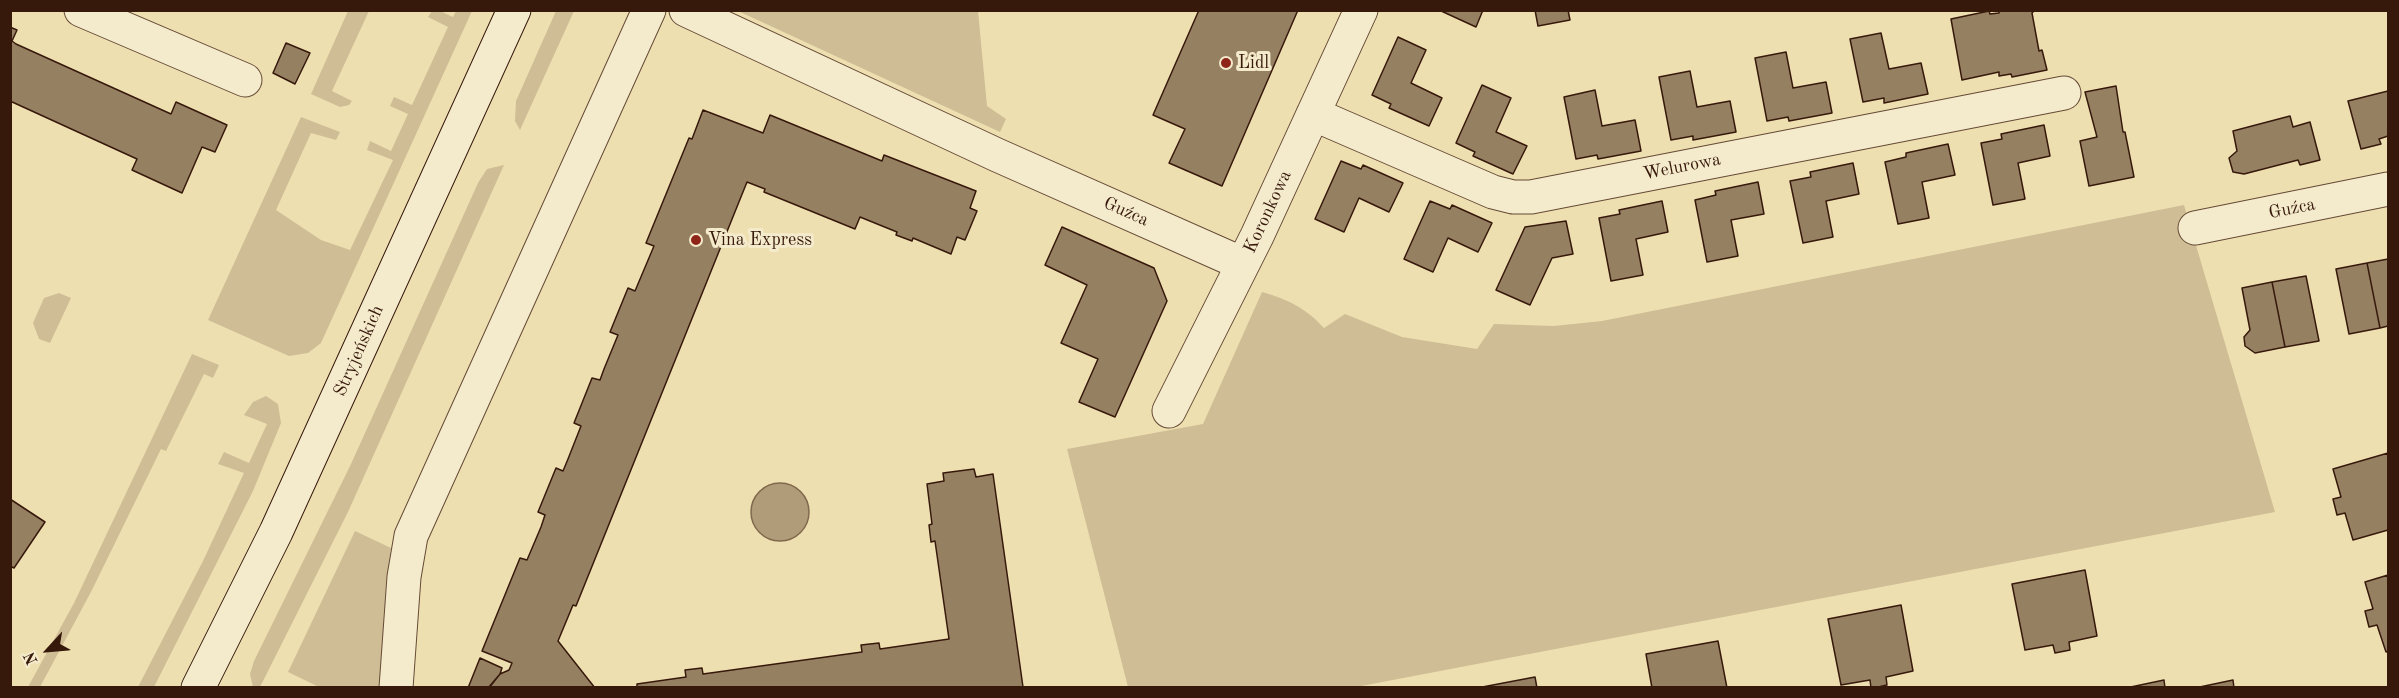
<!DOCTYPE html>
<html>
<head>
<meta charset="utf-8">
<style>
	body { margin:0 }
	#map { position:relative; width:2399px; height:698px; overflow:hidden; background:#eedfb1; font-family:"Old Standard TT",serif }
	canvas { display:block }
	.frame { position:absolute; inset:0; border:12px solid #37190c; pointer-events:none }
	.north { position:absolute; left:18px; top:620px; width:60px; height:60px; -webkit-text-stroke:4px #f4eacc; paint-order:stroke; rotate:244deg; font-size:16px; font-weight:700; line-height:24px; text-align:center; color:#37190c }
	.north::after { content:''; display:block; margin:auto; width:21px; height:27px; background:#37190c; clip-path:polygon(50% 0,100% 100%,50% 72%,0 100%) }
</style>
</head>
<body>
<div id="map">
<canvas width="2399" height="698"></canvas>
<div class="frame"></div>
<div class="north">N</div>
</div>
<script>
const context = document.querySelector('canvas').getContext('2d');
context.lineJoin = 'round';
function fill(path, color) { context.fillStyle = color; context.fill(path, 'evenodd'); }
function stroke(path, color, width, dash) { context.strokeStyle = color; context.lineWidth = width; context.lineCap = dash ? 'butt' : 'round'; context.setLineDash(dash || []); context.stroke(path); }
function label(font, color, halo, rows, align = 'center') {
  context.font = font + ' "Old Standard TT",serif'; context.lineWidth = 6; context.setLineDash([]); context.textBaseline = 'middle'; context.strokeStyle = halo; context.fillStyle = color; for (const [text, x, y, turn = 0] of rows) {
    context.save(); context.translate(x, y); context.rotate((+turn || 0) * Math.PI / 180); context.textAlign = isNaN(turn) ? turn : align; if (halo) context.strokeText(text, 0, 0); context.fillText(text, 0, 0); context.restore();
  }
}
fill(new Path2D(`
	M348,11h21l-37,80 20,10 -3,4 -9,2 -29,-13z
	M432,11h8l13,6 3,-6h16l-151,332 -13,10 -19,3 -81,-36 93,-203 39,15 -4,8 -25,-7 -35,77 45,30 29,10 43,-90 -26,-10 3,-9 21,10 17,-37 -18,-8 4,-9 18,8 36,-78 -20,-10z
	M556,11h18l-54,119 -5,-9 1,-20z
	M738,11h240l9,95 19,13 -6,13z
	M504,165l-156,347 -88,175h-7l-3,-13 4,-13 97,-197 127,-281 9,-14z
	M2184,205l91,307 -919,175h-228l-61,-238 136,-25 59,-132c25,7 44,16 62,36l21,-14 57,23 75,12 17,-25 60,2 48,-5z
	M59,293l12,5 -21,45 -11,-4 -6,-16 11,-25z
	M192,354l27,11 -6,13 -9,-4 -38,77 -5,-2 -69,141 -52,97h-12l46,-84z
	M266,396l12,8 3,19 -28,68 -99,196h-16l65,-126 41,-88 -26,-9 6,-12 25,11 18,-39 -23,-9 9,-13z
	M355,531l36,17 -5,41 -5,98h-62l-31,-15z`), '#cfbd95');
const water = new Path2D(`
	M751 512a29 29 0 1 1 58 0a29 29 0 1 1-58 0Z`);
fill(water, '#b09c79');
stroke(water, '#80684d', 1.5);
const building = new Path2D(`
	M1199,10h99l-76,176 -53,-23 16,-34 -32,-14z
	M1439,10h44l-7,17z
	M1535,10h33l2,10 -32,6z
	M1999,10h36l-3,3 7,38 3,-1 5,20 -35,7 -1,-3 -12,2v-4l-37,8 -11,-61 38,-8 1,3 9,-1z
	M10,27l7,3 -5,11 4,3 155,70 5,-12 51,23 -12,27 -13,-5 -20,46 -50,-23 5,-11 -127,-58z
	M1881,33l8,36 32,-6 7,31 -44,9v-5l-21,4 -13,-63z
	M1398,37l28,13 -15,33 31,15 -13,28 -40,-18 2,-4 -19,-9z
	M286,43l24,10 -15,31 -22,-11z
	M1786,52l7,36 33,-6 6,31 -43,8 -1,-4 -21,4 -12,-63z
	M1690,71l7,36 33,-6 6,31 -43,8v-4l-22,4 -12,-63z
	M1482,85l29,13 -15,34 31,14 -14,28 -40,-18 2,-4 -19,-9z
	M2116,86l7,46h2l9,45 -45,9 -9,-45 17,-4 -12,-45z
	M1595,90l7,36 33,-6 6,31 -43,8 -1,-4 -21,4 -12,-62z
	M2388,91v45l-9,3 2,5 -20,5 -13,-48z
	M703,110l60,23 7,-18 112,46 2,-6 92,36 -6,17 7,3 -12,29 -8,-3 -6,17 -38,-16 -1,3 -16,-6 1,-3 -37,-15 -5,12 -91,-37 1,-3 -18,-7 -171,424 -3,-1 -15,36 37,47h-106l11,-14 9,-4 3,-7 -30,-12 38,-93 7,2 14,-33 4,-12 -7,-3 18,-44 7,3 5,-12 13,-33 -7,-3 18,-45 8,2 4,-11 14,-34 -8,-3 18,-44 7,3 19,-45 -8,-3 43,-105 3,1z
	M2290,116l3,11 17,-5 10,38 -20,5 -2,-5 -54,14 -11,-2 -4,-14 8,-7 -4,-20z
	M2044,125l6,31 -32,7 7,36 -32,6 -12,-62 21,-4 -1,-5z
	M1948,144l7,31 -33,7 7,36 -31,6 -13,-62 21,-5v-4z
	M1341,161l20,8 2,-4 40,18 -14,29 -30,-14 -15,34 -29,-13z
	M1853,163l6,31 -33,7 7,36 -30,6 -13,-62 21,-4 -1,-5z
	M1758,182l6,32 -33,6 7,36 -31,6 -12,-62 21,-5 -1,-4z
	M1430,201l20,8 2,-4 40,18 -14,29 -30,-14 -15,34 -29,-13z
	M1662,201l6,31 -32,7 7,36 -32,6 -12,-63 21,-4 -1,-4z
	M1566,221l7,33 -21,4 -22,47 -34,-15 29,-63z
	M1062,227l92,41 13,33 -52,116 -36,-15 19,-43 -37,-16 26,-58 -42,-20z
	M2388,259v67l-8,2 -13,-65z
	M2367,263l13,65 -31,6 -13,-65z
	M2306,276l13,65 -34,6 -13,-65z
	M2272,282l13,65 -30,6 -10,-7 -1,-9 6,-7 -8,-42z
	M2388,453v77l-35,10 -8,-27 -8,2 -4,-16 8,-2 -8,-28z
	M974,469l2,8 17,-3 30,213 -386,1v-4l49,-7 -1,-7 17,-2 1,6 159,-22 -1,-7 18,-2 1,6 69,-10 -14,-98 -4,1 -2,-17 3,-1 -5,-40 17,-3 -1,-8z
	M10,499l35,23 -31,46 -4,-2z
	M2085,570l12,66 -28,6 1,8 -15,3 -2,-8 -28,5 -13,-66z
	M2388,575v76l-2,1 -9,-27 -8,2 -4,-16 8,-2 -8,-27z
	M1901,605l12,66 -27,6 1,8 -13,3h-3l-1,-8 -29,5 -13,-66z
	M1718,641l9,47h-75l-6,-34z
	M480,658l22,10 -2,6 -12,14h-20z
	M1535,677l2,11h-60z
	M2164,680l1,8h-39z
	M2233,680l1,8h-39z`);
fill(building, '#968062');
stroke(building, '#37190c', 1.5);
const street = new Path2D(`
	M81,10l164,70
	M686,10l311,145 246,109
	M1313,114l180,78 20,5h18l533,-104
	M2195,228l193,-39
	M1169,411l88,-175 104,-226
	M396,688l8,-111 7,-41 238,-526`);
const secondary = new Path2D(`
	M198,688l78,-156 238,-522`);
stroke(street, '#654a35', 35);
stroke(secondary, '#37190c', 35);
stroke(street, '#f4eacc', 33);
stroke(secondary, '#f4eacc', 33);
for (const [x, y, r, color] of [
	[1226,63,6,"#8f2418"],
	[696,240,6,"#8f2418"]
]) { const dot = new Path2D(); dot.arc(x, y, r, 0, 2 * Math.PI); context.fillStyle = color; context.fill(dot); stroke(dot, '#f4eacc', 2); }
label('18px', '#37190c', '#f4eacc', [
	["Lidl",1238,63],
	["Vina Express",708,240]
], 'left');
label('18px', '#37190c', '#f4eacc', [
	["Welurowa",1682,167,-11],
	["Guźca",2292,209,-11],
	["Guźca",1126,212,24],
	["Koronkowa",1268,212,-65],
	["Stryjeńskich",359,351,-66]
]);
</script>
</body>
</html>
